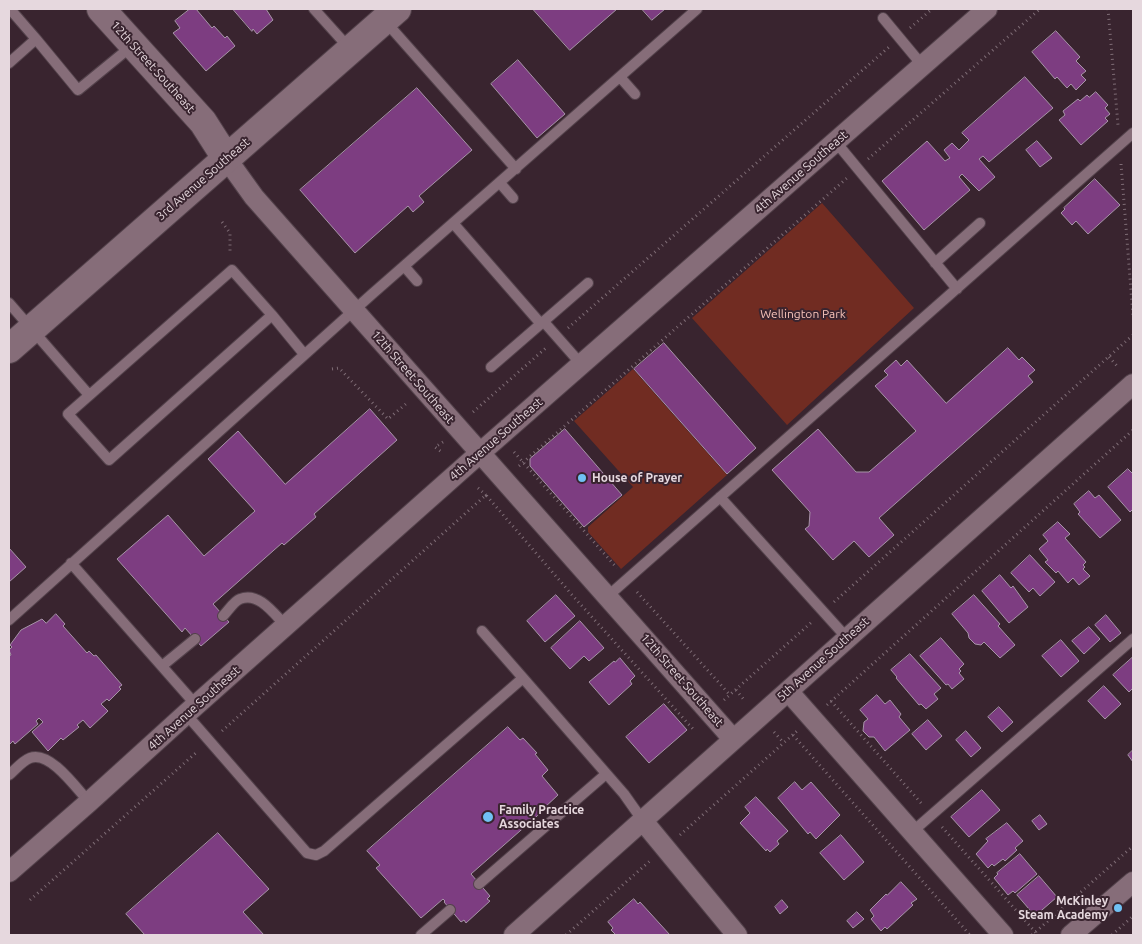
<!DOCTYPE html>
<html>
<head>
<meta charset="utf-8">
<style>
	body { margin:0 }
	#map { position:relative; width:1142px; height:944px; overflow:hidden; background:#39242f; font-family:Ubuntu,sans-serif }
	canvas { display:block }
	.frame { position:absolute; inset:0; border:10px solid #e6d8de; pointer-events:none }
</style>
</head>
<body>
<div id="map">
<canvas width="1142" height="944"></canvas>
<div class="frame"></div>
</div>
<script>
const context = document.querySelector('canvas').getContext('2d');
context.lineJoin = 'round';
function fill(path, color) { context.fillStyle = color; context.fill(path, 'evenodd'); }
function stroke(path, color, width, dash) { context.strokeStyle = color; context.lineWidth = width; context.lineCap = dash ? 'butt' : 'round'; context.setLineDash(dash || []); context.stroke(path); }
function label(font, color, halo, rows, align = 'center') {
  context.font = font + ' Ubuntu,sans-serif'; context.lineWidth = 4; context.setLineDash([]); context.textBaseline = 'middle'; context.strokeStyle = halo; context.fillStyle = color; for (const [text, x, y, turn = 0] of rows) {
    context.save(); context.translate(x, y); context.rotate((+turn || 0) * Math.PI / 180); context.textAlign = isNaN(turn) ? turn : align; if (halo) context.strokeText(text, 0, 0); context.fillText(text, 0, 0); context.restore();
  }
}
fill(new Path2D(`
	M822,203l92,105 -127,117 -95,-107z
	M633,369l94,106 -106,94 -33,-37v-5l45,-40 -59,-66z`), '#712c22');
const building = new Path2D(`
	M190,9h6l16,19 2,-2 11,12 2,-2 8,10 -29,25 -33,-38 7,-5 -5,-7z
	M233,9h33l7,11 -16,14 -4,-5 -1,2z
	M533,9h84l-47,41z
	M642,9h23l-13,11z
	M1056,31l24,26 -4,4 10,10 -5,4 5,5 -10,10 -5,-6 -4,4 -10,-11 -2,2 -23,-27z
	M518,60l47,54 -28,24 -46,-54z
	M1025,77l28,31 -64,54 -6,-6 -4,3 16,18 -16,14 -17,-17 -3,3 11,13 -46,40 -42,-49 45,-40 18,20 5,-3 -6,-8 8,-7 7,7 10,-10 -7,-7z
	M417,88l55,62 -53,46 5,6 -11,10 -5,-6 -53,47 -55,-63z
	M1096,92l12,13 -3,3 5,6 -5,4 3,3 -27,24 -22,-25 6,-5 -2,-4 15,-12 2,2 7,-6 2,2z
	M1037,141l15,17 -12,9 -14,-17z
	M1095,179l25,26 -32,29 -12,-13 -4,4 -11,-12 4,-4 -1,-1z
	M664,343l92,105 -29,26 -93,-105z
	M1008,348l11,12 3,-3 13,13 -7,6 5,6 -154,136 15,17 -25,22 -15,-16 -21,19 -28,-31 4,-3 1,-14 -38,-42 46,-41 38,43h13l47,-41 -41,-45 13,-11 -4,-4 12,-11 5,6 6,-6 39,43z
	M370,409l27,31 -83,74 2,3 -32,28 -2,-2 -69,61 16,18 -28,24 -16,-18 -3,4 -65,-73 51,-44 36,41 51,-45 -47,-52 30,-28 47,53z
	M565,429l57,66 -38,32 -54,-61v-7z
	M1128,469l5,5v35l-3,3 -22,-25z
	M1089,491l6,7 4,-3 22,25 -21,18 -22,-24 2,-2 -6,-8z
	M1058,522l12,12 -5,4 21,24 -3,3 2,2 -2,2 7,7 -11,9 -6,-7 -5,5 -10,-12 -2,2 -11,-11 3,-2 -9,-11 9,-8 -5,-6z
	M9,548l17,19 -17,15z
	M1030,555l25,27 -15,14 -7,-8 -4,4 -18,-19z
	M1000,575l11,13 2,-2 15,21 -19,16 -27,-32z
	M556,595l19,21 -30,26 -18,-21z
	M974,595l26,29 -2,2 17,19 -15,13 -16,-16 -3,3 -6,-1 -6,-6 -1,-5 -16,-19z
	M56,614l9,10 -2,2 24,27 2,-2 5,5 2,-1 26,30 -3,2 2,2 -12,12 -2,-2 -6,5 7,7 -18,17 -7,-8 -6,5 2,2 -16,13 -2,-2 -13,13 -16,-19 11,-10 -4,-4 -3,3 2,3 -23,20 -2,-3 -4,4v-89l2,-1 -2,-5 3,-3 -2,-2 11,-15 21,-11 4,4z
	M1106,615l15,18 -11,9 -15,-17z
	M580,621l24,27 -15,13 -5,-5 -14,13 -19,-21z
	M1089,627l11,12 -16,15 -12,-13z
	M941,638l23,26 -5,5 2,2 -2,2 5,6 -12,10 -4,-5 -2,1 -26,-29z
	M1061,640l18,21 -18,16 -19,-21z
	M910,654l31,34 -7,6 4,5 -12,10 -5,-5 -2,1 -23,-27 1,-1 -6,-7z
	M1133,657v31l-4,4 -16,-17z
	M620,658l15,18 -5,5 2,3 -23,21 -20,-23 25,-21 1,1z
	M1104,686l17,18 -16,15 -17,-18z
	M877,695l8,9 5,-4 11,14 -2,3 11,13 -25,21 -11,-14h-5l-6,-6 1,-9 4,-3 -8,-9z
	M664,704l23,26 -38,33 -23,-26z
	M999,707l14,15 -11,10 -14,-15z
	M928,720l14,16 -16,14 -14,-16z
	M508,727l12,13 3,-2 14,15 -2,1 13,16 -6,6 16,19 -14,13 1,1 -74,65 19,22 -3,3 3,2 -24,22 -2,-3 -3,2 -17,-20 1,-1 -2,-2 -22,19 -45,-50 4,-3 -13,-14z
	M966,731l15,17 -10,9 -15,-17z
	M1133,750v12l-5,-7z
	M795,782l7,8 9,-8 29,33 -24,24 -6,-7 -2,2 -30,-36z
	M982,790l18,20 -31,27 -18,-20z
	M756,797l32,34 -11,10 2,3 -9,8 -3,-3 -1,2 -26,-28 10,-10 -5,-6z
	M1040,815l7,9 -8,6 -7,-9z
	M1007,823l16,18 -8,7 2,2 -12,11 -2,-2 -9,7 -2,-2 -4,4 -12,-14 12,-13 -2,-2z
	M218,833l51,56 -26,23 21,23h-119l-19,-21z
	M841,835l23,27 -20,18 -24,-27z
	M1020,854l17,20 -22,19 -2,-2 -5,4 -14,-17 4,-4 -1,-1z
	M1039,876l18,21 -22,19 -18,-21z
	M901,882l16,17 -6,4 2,2 -26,24 -2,-2 -4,4 -10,-12 3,-3 -4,-6 16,-16 1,1z
	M634,899l4,5 2,-2 30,33h-54l-5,-5 2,-2 -5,-6z
	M782,900l6,7 -8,7 -5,-7z
	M857,912l7,7 -11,9 -6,-7z`);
fill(building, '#7d3d81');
stroke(building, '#a794a8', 1);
const service = new Path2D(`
	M314,9l36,40
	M883,18l39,47
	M385,21l131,148
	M36,39l42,51 55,-45
	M9,63l27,-24 -26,-30
	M620,77l15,17
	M835,141l122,148
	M500,183l13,15
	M453,223l88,101
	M935,263l45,-40
	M404,266l13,15
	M232,270l40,45 -163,145 -41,-46z
	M9,303l80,92
	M272,315l32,39
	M544,322l37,42
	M491,367l97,-84
	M720,497l127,141
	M71,563l125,142
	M608,596l525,-463
	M223,616c5,-5 11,-15 17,-17 19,-8 35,16 46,27
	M9,620l362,-325 326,-286
	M482,631l41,47
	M162,666l33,-27
	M186,714l121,139 9,2 8,-4 199,-173 101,116 19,27
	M9,775c6,-5 13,-14 21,-17 20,-8 47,31 59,44
	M912,832l221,-193
	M479,884l127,-110
	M421,935l29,-25`);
const minor = new Path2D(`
	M226,158l28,39 479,542
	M788,691l215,244
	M643,821l94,114
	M9,872l80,-70 97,-88 294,-261 507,-444
	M514,935l619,-551
	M1071,935l62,-53`);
const secondary = new Path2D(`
	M101,9l102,113 23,36
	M9,349l388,-340`);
stroke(service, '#53424b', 12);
stroke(minor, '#53424b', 22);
stroke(secondary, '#53424b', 30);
stroke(new Path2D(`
	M1108,9l10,116
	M910,28l22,-19
	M868,159l172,-150
	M1121,164l12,152
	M222,222l8,11v21
	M568,328l321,-281
	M1109,357l10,11
	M332,369l7,-1 49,51 19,-16
	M473,412l74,-65
	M443,442l-8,5 8,6
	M514,452l103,116
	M519,466l328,-288
	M478,488l8,7 1,-2
	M637,592l93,103
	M834,602l299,-267
	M736,690l9,11
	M724,700l89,-79
	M831,701l91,103
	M827,705l306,-275
	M222,731l264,-236 87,101 120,133
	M774,732l10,11
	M793,735l177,200
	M942,827l96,108
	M680,835l117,-104
	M30,900l168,-149
	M566,935l85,-75
	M1032,935l101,-89
	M1112,935l21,-19`), '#7f6d76', 3, [1, 4]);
stroke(service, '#866d79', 10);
stroke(minor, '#866d79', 20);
stroke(secondary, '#866d79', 28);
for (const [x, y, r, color] of [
	[582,478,5,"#70c1f4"],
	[488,817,6,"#70c1f4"],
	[1118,908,5,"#70c1f4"]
]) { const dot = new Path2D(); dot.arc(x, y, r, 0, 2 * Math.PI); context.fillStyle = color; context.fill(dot); stroke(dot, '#39242f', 2); }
label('12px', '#e6d8de', '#39242f', [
	["12th Street Southeast",153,67,48],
	["4th Avenue Southeast",801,172,-41],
	["3rd Avenue Southeast",203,179,-41],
	["12th Street Southeast",413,377,49],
	["4th Avenue Southeast",496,439,-41],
	["5th Avenue Southeast",823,659,-42],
	["12th Street Southeast",682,680,49],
	["4th Avenue Southeast",194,708,-42]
]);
label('12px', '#f9c4ba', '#39242f', [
	["Wellington Park",803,314]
]);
label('bold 12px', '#e6d8de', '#39242f', [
	["House of Prayer",592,478],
	["Family Practice",499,810],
	["Associates",499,824],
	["McKinley",1108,901,"right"],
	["Steam Academy",1108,915,"right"]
], 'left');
</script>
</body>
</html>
